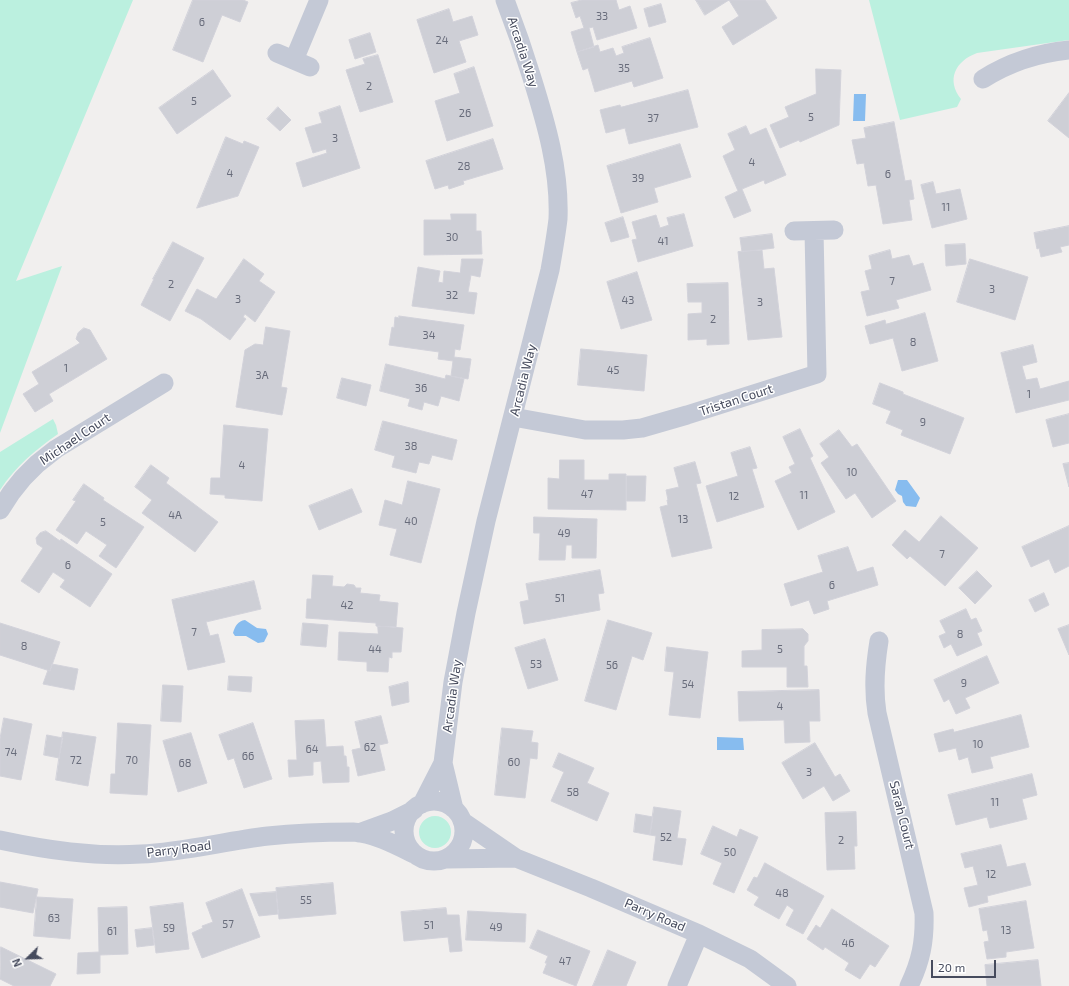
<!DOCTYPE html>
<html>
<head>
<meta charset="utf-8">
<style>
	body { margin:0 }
	#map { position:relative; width:1069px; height:986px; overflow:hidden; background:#f1efee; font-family:"Exo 2",sans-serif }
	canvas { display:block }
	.north { position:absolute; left:8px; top:938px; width:40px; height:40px; -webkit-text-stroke:3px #fff; paint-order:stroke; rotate:247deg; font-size:11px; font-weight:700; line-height:16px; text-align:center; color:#464b5d }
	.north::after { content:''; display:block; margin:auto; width:14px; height:18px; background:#464b5d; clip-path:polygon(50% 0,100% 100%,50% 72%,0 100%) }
	.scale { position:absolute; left:931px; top:960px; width:65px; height:18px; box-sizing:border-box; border:2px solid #464b5d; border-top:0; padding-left:5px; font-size:12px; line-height:14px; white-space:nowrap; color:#464b5d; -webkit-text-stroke:3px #fff; paint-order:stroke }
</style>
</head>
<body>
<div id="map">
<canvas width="1069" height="986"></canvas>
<div class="north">N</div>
<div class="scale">20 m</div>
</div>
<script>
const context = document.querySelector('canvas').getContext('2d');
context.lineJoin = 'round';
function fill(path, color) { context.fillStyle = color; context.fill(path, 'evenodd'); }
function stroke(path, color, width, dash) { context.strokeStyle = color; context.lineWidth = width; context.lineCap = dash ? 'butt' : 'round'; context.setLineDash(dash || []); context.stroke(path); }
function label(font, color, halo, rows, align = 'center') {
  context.font = font + ' "Exo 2",sans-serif'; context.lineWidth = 3; context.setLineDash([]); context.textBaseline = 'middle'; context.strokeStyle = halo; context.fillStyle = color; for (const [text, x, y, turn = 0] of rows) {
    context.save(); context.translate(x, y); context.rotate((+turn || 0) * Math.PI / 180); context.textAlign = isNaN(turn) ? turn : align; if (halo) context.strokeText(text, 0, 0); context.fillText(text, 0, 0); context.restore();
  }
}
fill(new Path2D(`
	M0,0h133l-117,281 46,-15 -62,167z
	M869,0h200v40l-92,13c-22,8 -31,27 -16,46l-4,8 -57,13z
	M53,419l3,6 2,9c-23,16 -42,32 -58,56v-38z
	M419 832a16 16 0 1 1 32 0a16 16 0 1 1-32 0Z`), '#bbf0df');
fill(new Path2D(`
	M854,94h12l-1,27h-12z
	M898,480h9l13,18 -4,9 -10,-1 -3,-4 -1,-6 -4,-2 -3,-4z
	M245,620l12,8 9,1 2,5 -4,8 -6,1 -12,-7h-11l-2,-3c2,-7 5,-12 12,-13z
	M717,737l26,1 1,12h-27z`), '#87bcef');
const building = new Path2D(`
	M193,0h50l5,2 -8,20 -18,-7 -19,47 -30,-12z
	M582,0h34l3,10 11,-4 7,22 -40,12 -4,-13 -4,1 5,19 -17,5 -6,-20 13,-4 -4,-12 -4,2 -5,-15z
	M696,0h69l12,18 -44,27 -11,-18 17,-11 -10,-16 -24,15z
	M661,4l5,18 -17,5 -5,-18z
	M449,9l4,13 19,-6 6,19 -19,6 7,21 -32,11 -17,-53z
	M370,33l6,19 -21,7 -6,-19z
	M650,38l13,40 -29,9 -2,-6 -37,11 -7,-24 -5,2 -6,-18 21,-7 2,7 13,-4 3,8 8,-3 -2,-6z
	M378,55l15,47 -33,10 -14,-42 19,-6 -2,-5z
	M474,67l19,59 -46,15 -12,-40 25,-8 -6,-19z
	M816,69l25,1 -2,55 -39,17 -1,-2 -19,8 -10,-23 19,-8 -4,-10 31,-13z
	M213,70l18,26 -54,38 -18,-26z
	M688,90l10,37 -69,17 -4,-16 -19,5 -6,-23 20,-5 1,2z
	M1069,93v45l-21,-17z
	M340,106l20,62 -57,19 -7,-24 31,-10 -1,-4 -13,4 -8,-25 17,-5 -3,-10z
	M278,107l13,13 -11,11 -13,-12z
	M894,122l11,59 6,-1 3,19 -5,1 3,20 -29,4 -7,-39 -8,1 -4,-23 -7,1 -5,-24 14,-2 -2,-10z
	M746,126l4,9 16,-7 20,47 -21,9 -1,-4 -22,9 9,22 -17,7 -9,-21 13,-6 -15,-35 12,-6 -7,-16z
	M226,137l17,7 1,-3 15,6 -21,49 -41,12z
	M493,139l10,30 -40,12 1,3 -15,5 -1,-4 -13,4 -9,-28z
	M680,144l11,33 -37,11 4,14 -37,11 -14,-47z
	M933,182l3,12 24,-5 7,30 -35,9 -11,-43z
	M451,214h25v17h5l1,23 -58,1v-35h27z
	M684,214l9,32 -55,16 -6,-22 5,-1 -5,-17 24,-7 4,13 9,-3 -2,-7z
	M623,217l6,20 -18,5 -6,-19z
	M1069,226v19l-9,2 2,5 -21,5 -2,-9 -2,1 -3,-16z
	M772,234l2,14 -32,4 -2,-14z
	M173,242l31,16 -34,63 -29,-16 13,-26h-1z
	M965,244l1,20 -20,2 -1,-21z
	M762,250l2,19 10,-1 8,69 -34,3 -10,-88z
	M890,250l2,9 17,-4 4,11 10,-3 8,27 -35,10 3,8 -32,8 -6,-24 9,-2 -5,-19 7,-2 -3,-13z
	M244,259l20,15 -5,7 16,11 -20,30 -10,-8 -2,3 3,2 -16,21 -29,-21 -16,-8 12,-22 19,10z
	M462,259h21l-3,18 -9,-2 -3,17 9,1 -3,21 -62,-8 6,-39 22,4 -2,11 5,1 1,-12 16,2z
	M970,259l58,18 -13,43 -58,-18z
	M637,272l15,48 -31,9 -14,-47z
	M728,283l1,61 -22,1v-6l-19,1v-26l14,-1v-11h-14l-1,-18z
	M925,313l13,48 -36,10 -9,-33 -23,6 -5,-18 20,-6 1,4z
	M399,316l65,9 -4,25 -5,-1 -1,8 17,2 -3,20 -17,-3 2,-15 -15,-2 1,-7 -50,-7 3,-18 2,1 1,-11 4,1z
	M266,327l24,4 -9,56 6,1 -5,27 -46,-8 9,-57 10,-6 8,1z
	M84,328l6,2 17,29 -58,35 4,7 -18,11 -12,-18 16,-10 -7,-12 48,-29 -4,-4 2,-6z
	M1033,345l4,17 -15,4 4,14 11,-2 3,11 29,-8v19l-53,13 -15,-60z
	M581,349l66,6 -3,36 -66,-6z
	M386,364l59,15 1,-4 18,4 -5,22 -18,-5 -3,10 -14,-4 -2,8 -14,-4 2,-7 -30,-8z
	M342,378l29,7 -5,21 -29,-8z
	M880,383l23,9v2l61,24 -14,36 -49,-19 2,-5 -17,-7 5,-12 -18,-7z
	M1069,414v29l-16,4 -7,-27z
	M383,421l74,19 -5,20 -20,-5 -3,9 -10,-2 -3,11 -24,-6 3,-11 -20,-6z
	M224,425l44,4 -6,72 -37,-3v-3l-15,-1 1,-16h9z
	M800,429l13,27 -3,2 25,54 -37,18 -23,-49 17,-8 -3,-6 6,-3 -12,-27z
	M839,430l13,17 5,-3 39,57 -24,17 -17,-25 -9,6 -25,-36 8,-6 -9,-13z
	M750,447l7,21 -5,1 12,38 -47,15 -11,-36 32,-10 -7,-23z
	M560,460h24v20h25v-6h17v36l-78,-1v-31l11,1z
	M695,462l6,21 -5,1 16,64 -40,9 -12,-50 8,-2 -1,-5h1l-2,-10 13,-3 -5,-19z
	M1069,463v24l-6,-23z
	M151,465l18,13 -3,5 52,39 -23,30 -53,-39 10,-13 -17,-13z
	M627,476h19l-1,25h-18z
	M408,481l32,8 -19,74 -31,-8 7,-26 -18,-4 6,-25 17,5z
	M84,484l20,14 -1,2 41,27 -28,41 -17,-12 8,-11 -21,-14 -9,13 -21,-14 20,-29 -3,-1z
	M352,489l10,23 -43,18 -10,-24z
	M941,516l37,32 -33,38 -35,-30 -3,3 -15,-14 13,-15 14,12z
	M534,517l63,2 -1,39h-24v-13h-6l-1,15h-26l1,-27h-6z
	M1069,526v40l-14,7 -6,-14 -18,8 -9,-20z
	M46,531l14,10 1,-2 51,35 -22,33 -30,-20 5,-7 -12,-8 -14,21 -18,-12 22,-33 -6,-4 -1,-6 4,-5z
	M848,547l9,25 16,-5 5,18 -51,16 2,8 -15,5 -5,-14 -18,6 -7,-22 39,-12 -5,-16z
	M600,570l4,23 -6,1 2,16 -76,14 -4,-22 9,-2 -3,-16z
	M977,571l15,15 -17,18 -16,-16z
	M313,575l20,1 -1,10 12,1 3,-3 7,1 2,3h5l-1,5 20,2 -1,6 19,2 -2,24 -20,-1v-3l-70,-5 1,-19h4z
	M254,581l7,28 -55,13 4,14 8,-2 7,28 -37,8 -16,-70z
	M1044,593l5,12 -14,7 -6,-12z
	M966,609l5,11 5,-2 6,13 -5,2 5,12 -25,11 -6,-12 -7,4 -5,-12 7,-3 -6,-12z
	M608,620l44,13 -9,27 -11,-4 -16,54 -31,-9z
	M0,623l60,19 -10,29 -50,-16z
	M303,623l25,2 -2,22 -25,-2z
	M1069,625v30l-11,-26z
	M378,626l25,2 -2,24h-9v6l-3,-1 -1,15 -21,-1v-9l-29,-2 1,-28 39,2z
	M803,629l5,5v7l-4,5v20h3l1,21h-21v-20h-45v-16l20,-1v-20z
	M545,639l13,41 -30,9 -13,-41z
	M667,647l41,5 -8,66 -31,-3 5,-43 -9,-1z
	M987,656l12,27 -34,15 5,10 -14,6 -7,-15 -5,3 -10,-22z
	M52,664l26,5 -4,21 -31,-6 5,-14 2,1z
	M229,676l23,1 -1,15 -23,-2z
	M408,682l1,20 -17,4 -3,-19z
	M163,685l20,1 -2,36 -20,-1z
	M819,690l1,31h-11l1,21 -25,1 -1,-23 -45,1 -1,-29z
	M1021,715l8,32 -39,10 3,11 -21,5 -4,-16 -9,3 -3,-12 -17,4 -5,-18 19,-5 1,3z
	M381,716l7,27 -9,2 6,25 -27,6 -6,-26 9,-2 -6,-26z
	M4,718l28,6 -11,56 -21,-4v-37z
	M324,720l2,27 17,-1 1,10h2l1,11h2v15l-26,1 -2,-22 -8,1v13l-24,2 -1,-17h9l-2,-39z
	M118,723l33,2 -4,70 -37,-2 1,-19h4z
	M253,723l19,56 -28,9 -10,-30 -6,2 -9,-25z
	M502,728l31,3 -2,11 7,1 -1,16 -7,-1 -5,40 -30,-3z
	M63,732l33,5 -8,49 -32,-6z
	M191,733l16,50 -29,9 -15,-51z
	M47,735l16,3 -4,20 -15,-3z
	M815,743l20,34 5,-3 10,17 -17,10 -9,-15 -21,13 -21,-36z
	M559,753l35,15 -7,15 22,10 -12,28 -46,-20 13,-29 -11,-5z
	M1032,774l5,21 -15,4 5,20 -37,9 -3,-11 -31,8 -8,-30z
	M654,807l27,4 -4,27 9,1 -4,26 -29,-5 3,-24 -6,-1z
	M856,812l1,34h-3l1,23 -28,1 -2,-57z
	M636,814l17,3 -3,18 -16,-3z
	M713,826l24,11 3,-8 18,8 -24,56 -21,-9 9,-21 -21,-9z
	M1001,845l6,22 18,-4 6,22 -44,11 1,6 -19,5 -5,-19 14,-3 -5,-19 -8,2 -4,-14z
	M765,863l59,33 -21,38 -17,-9 8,-15 -7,-5 -8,14 -25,-14 5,-8 -12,-7 7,-13 3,1z
	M0,882l38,7 -5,24 -33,-6z
	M333,883l3,31 -57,5 -3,-31z
	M242,889l18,48 -58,21 -10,-25 11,-5 -1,-2 11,-4 -7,-19z
	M276,892l2,22 -19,2 -9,-22z
	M37,897l36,2 -3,40 -36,-3z
	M1026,901l8,47 -28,4v5l-19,2 -3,-17 5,-1 -2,-11 -4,1 -4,-22z
	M183,903l6,46 -33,4 -6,-46z
	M127,907l1,47 -28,1v18l-23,1 1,-21 21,-1 -1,-44z
	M446,908l1,7h12l3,36 -12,1 -2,-15 -44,4 -3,-29z
	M832,909l57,37 -14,21 -5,-3 -10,15 -15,-9 4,-7 -24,-16 -2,3 -16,-11 9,-14 4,3z
	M468,911l58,3 -1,28 -59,-2z
	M152,928l2,17 -17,2 -2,-17z
	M538,930l52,21 -14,35 -33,-13 4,-10h-2l3,-7 -18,-8z
	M1,947l55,27 -6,12h-36l-14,-7z
	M608,950l28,12 -10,24h-33z
	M1038,960l3,26h-54l-2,-21z`);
fill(building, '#cecfd6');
stroke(building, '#d2d2da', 1);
stroke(new Path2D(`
	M277,53l33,14
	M294,60l25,-60
	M983,79c27,-17 55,-26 86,-29
	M794,231l40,-1
	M513,417l72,13h38l19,-2 45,-13 130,-41 -3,-143
	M0,510l11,-17 12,-15 14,-14 19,-15 108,-66
	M879,641c-4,25 -6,47 -2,72l47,200c1,28 -3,48 -15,73
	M404 831a30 30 0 1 1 60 0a30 30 0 1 1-60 0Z
	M422,804l21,-41
	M454,809l-11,-46 10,-81 13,-69 20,-92 64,-251c3,-17 6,-34 8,-51 2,-49 -12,-96 -26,-141 -8,-26 -17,-52 -27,-78
	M462,821l54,37 75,30 108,46 51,25 37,27
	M359,833l33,-12 22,-11
	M0,840c47,10 93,17 141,14 43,-2 84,-13 127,-18 28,-3 56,-4 85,-4 20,1 43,13 61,22
	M447,859l69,-1
	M677,986l22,-52`), '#c4c9d6', 19);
label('11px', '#686c7b', null, [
	["33",602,16],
	["6",202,22],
	["24",442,40],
	["35",624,68],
	["2",369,86],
	["5",194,101],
	["26",465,113],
	["5",811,117],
	["37",653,118],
	["3",335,138],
	["4",752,162],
	["28",464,166],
	["4",230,173],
	["6",888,174],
	["39",638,178],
	["11",946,207],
	["30",452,237],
	["41",663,241],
	["7",892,281],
	["2",171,284],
	["3",992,289],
	["32",452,295],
	["3",238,299],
	["43",628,300],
	["3",760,302],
	["2",713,319],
	["34",429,335],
	["8",913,342],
	["1",66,368],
	["45",613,370],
	["3A",262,375],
	["36",421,388],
	["1",1029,394],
	["9",923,422],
	["38",411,446],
	["4",242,465],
	["10",852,472],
	["47",587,494],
	["11",804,495],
	["12",734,496],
	["4A",175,515],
	["13",683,519],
	["40",411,521],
	["5",103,522],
	["49",564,533],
	["7",942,554],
	["6",68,565],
	["6",832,585],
	["51",560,598],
	["42",347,605],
	["7",194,632],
	["8",960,634],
	["8",24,646],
	["44",375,649],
	["5",780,649],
	["53",536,664],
	["56",612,665],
	["9",964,683],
	["54",688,684],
	["4",780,706],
	["10",978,744],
	["62",370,747],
	["64",312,749],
	["74",11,752],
	["66",248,756],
	["72",76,760],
	["70",132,760],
	["60",514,762],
	["68",185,763],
	["3",809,772],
	["58",573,792],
	["11",995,802],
	["52",666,837],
	["2",841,840],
	["50",730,852],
	["12",991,874],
	["48",782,893],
	["55",306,900],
	["63",54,918],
	["57",228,924],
	["51",429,925],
	["49",496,927],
	["59",169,928],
	["13",1006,930],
	["61",112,931],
	["46",848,943],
	["47",565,961]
]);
label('13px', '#464b5d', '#fff', [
	["Arcadia Way",523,52,72],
	["Arcadia Way",523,380,-76],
	["Tristan Court",736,400,-18],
	["Michael Court",75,439,-34],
	["Arcadia Way",452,696,-82],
	["Sarah Court",902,815,76],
	["Parry Road",179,849,-7],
	["Parry Road",655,915,23]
]);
</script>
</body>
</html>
